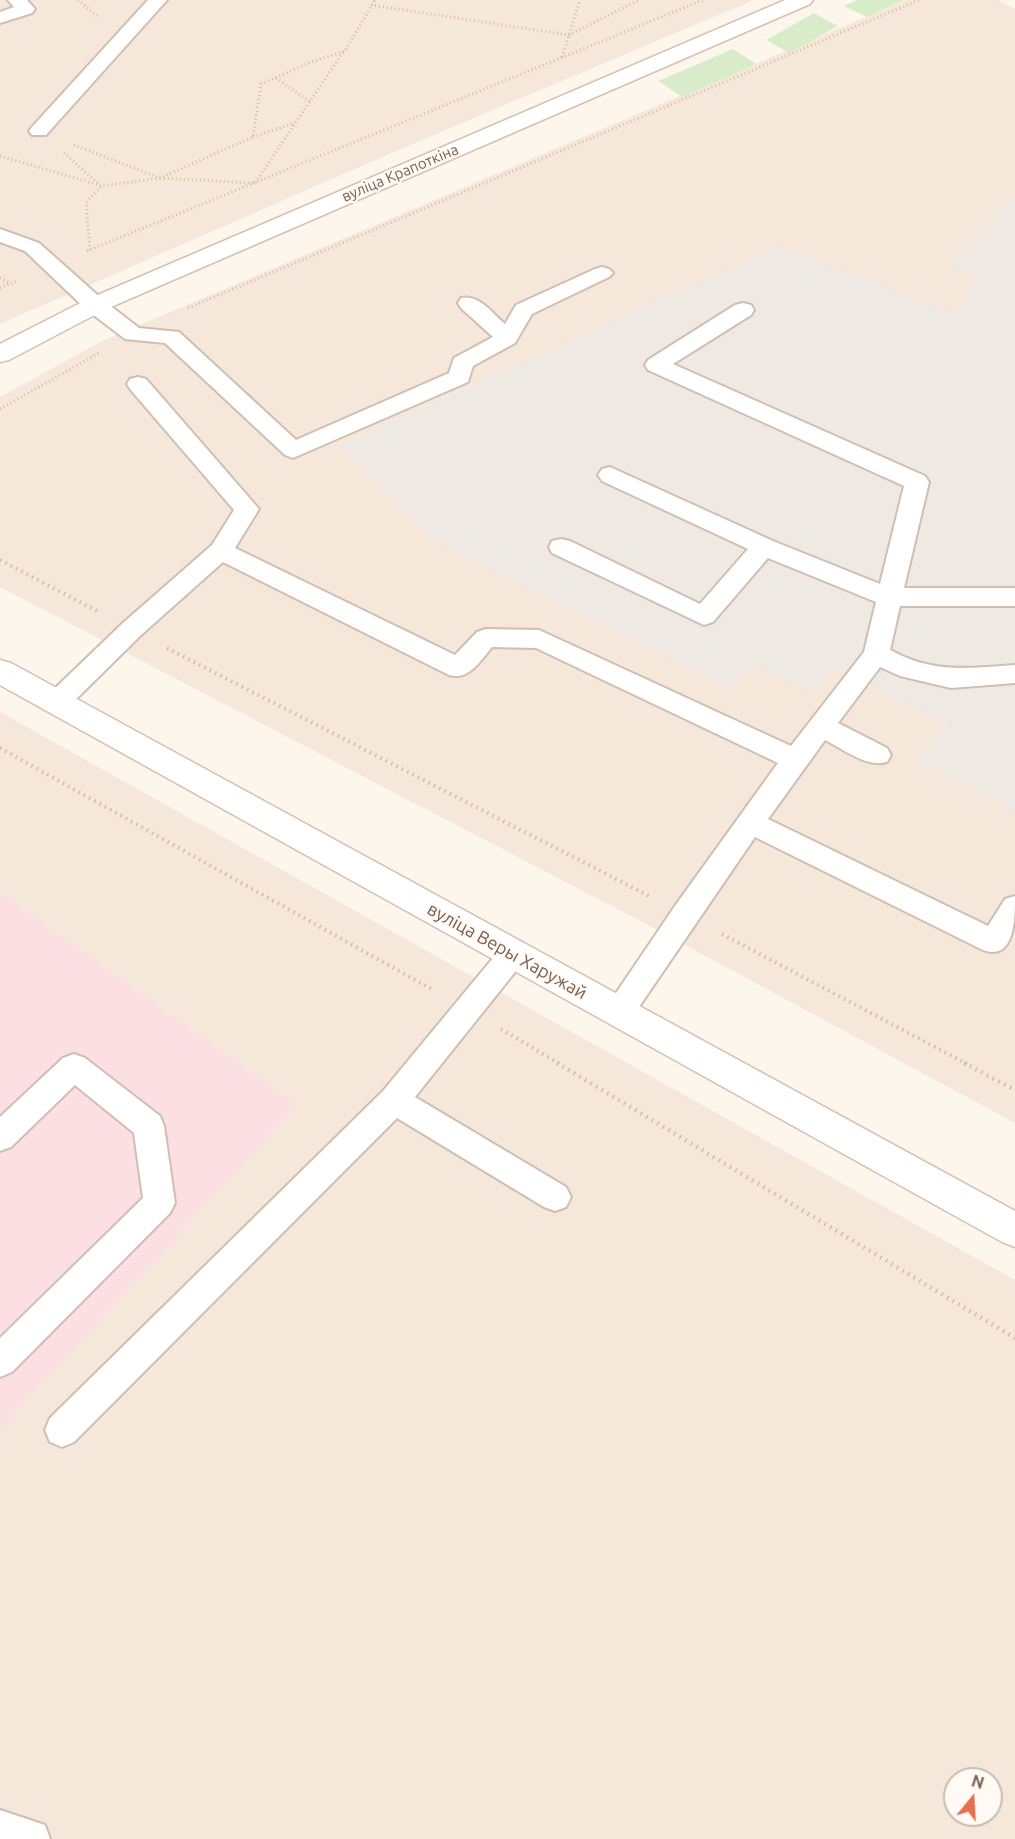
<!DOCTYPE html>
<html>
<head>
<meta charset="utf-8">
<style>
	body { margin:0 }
	#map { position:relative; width:1015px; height:1839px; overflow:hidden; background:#fdf6ec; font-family:Ubuntu,sans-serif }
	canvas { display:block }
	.north { position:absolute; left:943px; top:1767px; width:60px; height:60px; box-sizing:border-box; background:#fffaf3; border:2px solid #cabbb1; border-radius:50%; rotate:18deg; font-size:16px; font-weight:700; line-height:24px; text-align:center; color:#7a5c4d }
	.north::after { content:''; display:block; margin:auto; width:21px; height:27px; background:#e76f51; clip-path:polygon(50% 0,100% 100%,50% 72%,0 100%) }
</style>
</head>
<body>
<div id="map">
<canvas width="1015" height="1839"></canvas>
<div class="north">N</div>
</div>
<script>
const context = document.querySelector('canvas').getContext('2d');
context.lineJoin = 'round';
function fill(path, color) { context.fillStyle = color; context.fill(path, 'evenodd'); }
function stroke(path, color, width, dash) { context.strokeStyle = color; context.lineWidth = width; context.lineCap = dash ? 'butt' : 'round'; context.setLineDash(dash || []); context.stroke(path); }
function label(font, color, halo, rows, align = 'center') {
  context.font = font + ' Ubuntu,sans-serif'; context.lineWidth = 4.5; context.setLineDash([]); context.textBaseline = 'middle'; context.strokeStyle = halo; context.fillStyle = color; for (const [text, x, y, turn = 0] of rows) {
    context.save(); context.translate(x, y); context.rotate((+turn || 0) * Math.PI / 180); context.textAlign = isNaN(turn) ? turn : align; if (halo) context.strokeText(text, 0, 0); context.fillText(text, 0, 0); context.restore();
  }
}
fill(new Path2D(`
	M0,0h754l-344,145 -410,179z
	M906,0h92l17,9v188l-68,71 30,10 -21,36 -178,-68 -439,199 101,98 292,145 20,-23 61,28 20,-25 114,56 -23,26 -5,13 96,48v312l-369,-199 -646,-337v-190l102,-56z
	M0,712l1015,568v559h-1015zM955,1779h36v36h-36z`), '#f5e8da');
fill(new Path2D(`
	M1015,197v614l-97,-48 6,-13 22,-27 -113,-55 -20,25 -61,-28 -20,23 -292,-145 -101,-98 439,-199 178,68 21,-36 -30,-10z`), '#efe9e4');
fill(new Path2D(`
	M0,893l296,212 -296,324z`), '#fbdfe3');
fill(new Path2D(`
	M857,0h47l-37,17 -23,-11z
	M814,13l24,13 -49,27 -23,-13z
	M733,49l23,15 -74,33 -24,-16z`), '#d8ecc9');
const service = new Path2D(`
	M8,0h19l8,9 -3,4 -32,10v-11l14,-5z
	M148,0h19l-121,135h-14l-3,-4 3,-4z
	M0,229l39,14 64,57 36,28 40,4 117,108 153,-67 5,-15 39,-21 -32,-29 -3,-5 3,-5c18,-4 31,15 44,26l11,-19 79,-36 7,-2 7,2 4,4 -4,4 -77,37 -17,29 -42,23 -5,16 -175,76 -8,-3 -120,-112 -40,-4 -38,-29 -62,-59 -25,-9z
	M743,303l8,2 3,5 -3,5 -78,49 252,112 4,6 -25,106h111v18h-115l-10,44c44,24 77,18 125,15v18l-64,5 -51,-12 -20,-9 -42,56 49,25 4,7 -4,7c-20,6 -44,-13 -62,-22l-57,79 220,107 17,-27 10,-3c0,22 0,66 -32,54l-228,-113 -125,183 -10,3 -10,-3 -5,-9 5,-9 65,-96 103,-143 -242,-115 -44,-1c-12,14 -23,34 -43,28l-226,-113 -82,73 -76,75 -9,3 -9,-3 -4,-7 4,-7 76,-73 89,-78 22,-35 -104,-121 -3,-5 3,-5 8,-2 8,2 113,130 -24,39 220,107 22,-23 9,-3 53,1 252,116 73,-94 12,-50 -108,-44 -55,64 -9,3 -152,-72 -3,-6 3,-6 9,-2 9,2 130,63 48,-55 -146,-68 -4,-6 4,-6 8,-2 163,74 107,43 24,-98 -256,-116 -3,-5 3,-5 87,-55z
	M513,942l10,4 4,8 -4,8 -108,135 151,90 5,10 -5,10 -11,4 -11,-4 -147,-89 -323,324 -12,5 -12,-5 -5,-12 5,-12 333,-327 120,-145z
	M74,1054l11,4 75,58 4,10 11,77 -5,10 -158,159 -12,5v-39l143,-140 -9,-65 -59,-48 -64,62 -11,4v-34l63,-59z
	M0,1810l45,15 5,14h-50z`);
const secondary = new Path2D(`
	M785,0h28l-3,4 -706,306 -95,50 -9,2v-18l86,-44z
	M0,660l11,3 1004,548v36l-13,-5 -1002,-557z`);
stroke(service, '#d1beb0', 4);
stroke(secondary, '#d6c0b0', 3);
stroke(new Path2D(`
	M78,0l19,16
	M371,5l198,30 70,-35
	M562,57l18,-57
	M276,78l34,24
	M253,137l42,-14
	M74,145l86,33 95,5 89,-132
	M64,153l35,31
	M0,156l102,30 58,-8 93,-41 8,-53 50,-22 34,-11 30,-51
	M90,250l-4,-47 16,-17
	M87,251l616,-251
	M0,278l10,5
	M0,288l17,-7
	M188,308l731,-308
	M0,409l99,-56`), '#d9b8a5', 3, [1, 3]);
stroke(new Path2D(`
	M0,560l97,51
	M167,648l484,249
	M0,748l433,242
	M722,934l245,130
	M501,1029l59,35`), '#d9b8a5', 4, [1.5, 4.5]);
stroke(new Path2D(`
	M557,1063l458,275
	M964,1063l51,27`), '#d9b8a5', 4.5, [1.5, 5]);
fill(service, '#fff');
fill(secondary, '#fff');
label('15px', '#7a5c4d', '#fffaf3', [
	["вуліца Крапоткіна",400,173,-23]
]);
label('18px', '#7a5c4d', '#fffaf3', [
	["вуліца Веры Харужай",507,951,29]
]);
</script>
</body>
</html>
